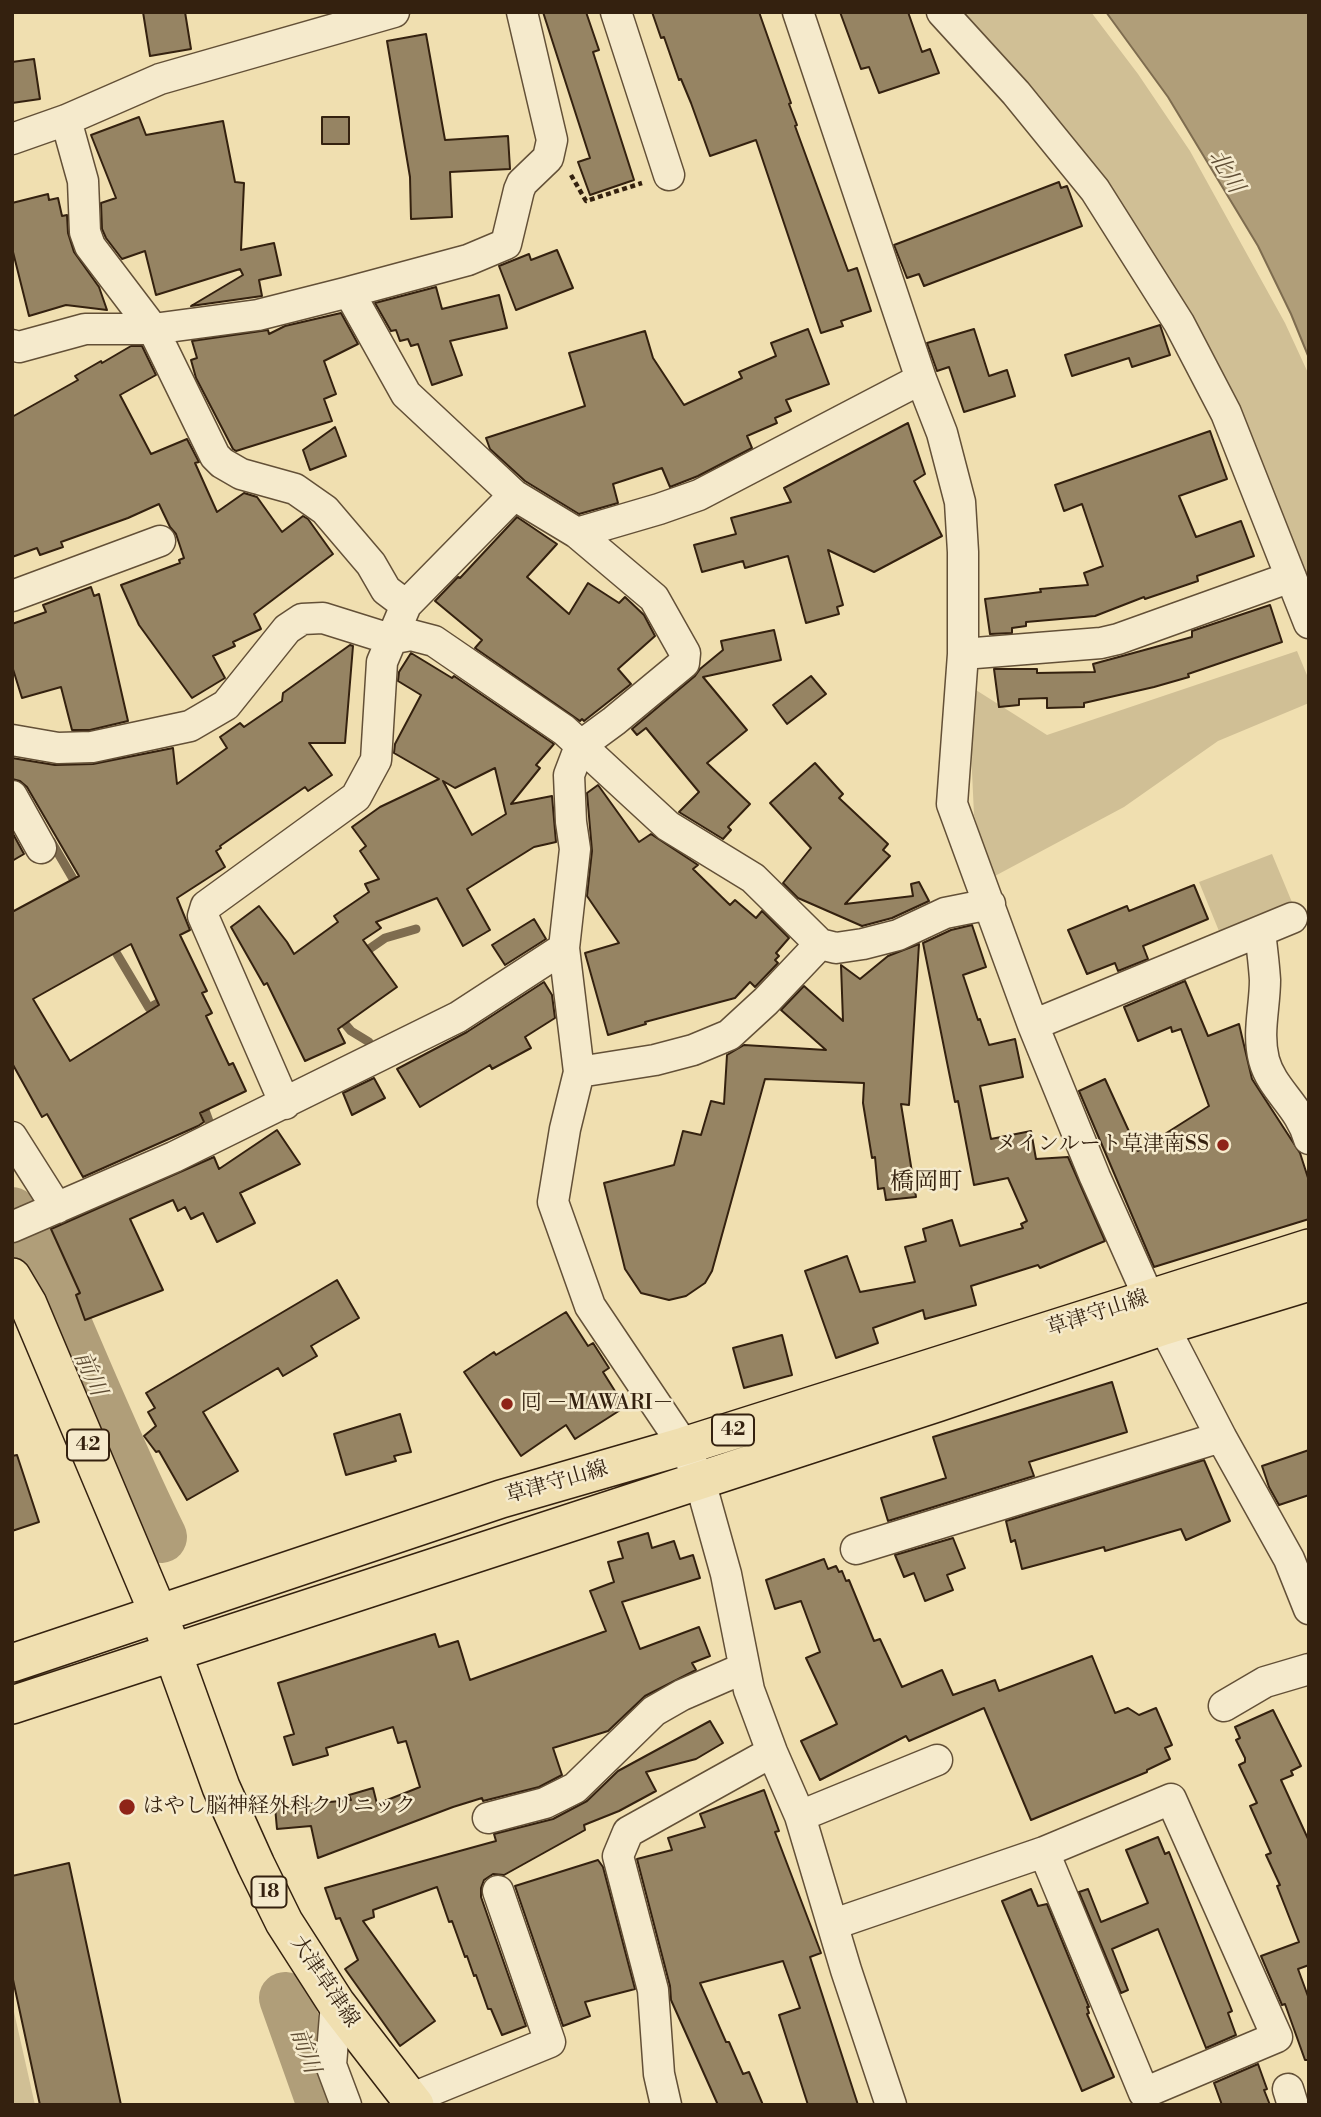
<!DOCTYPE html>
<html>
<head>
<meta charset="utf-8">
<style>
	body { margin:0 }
	#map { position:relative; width:1321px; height:2117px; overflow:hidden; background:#f0dfb0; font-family:"Libre Bodoni",serif }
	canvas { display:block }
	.frame { position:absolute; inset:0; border:14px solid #34210f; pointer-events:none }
</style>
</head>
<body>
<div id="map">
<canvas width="1321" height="2117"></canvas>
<div class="frame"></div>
</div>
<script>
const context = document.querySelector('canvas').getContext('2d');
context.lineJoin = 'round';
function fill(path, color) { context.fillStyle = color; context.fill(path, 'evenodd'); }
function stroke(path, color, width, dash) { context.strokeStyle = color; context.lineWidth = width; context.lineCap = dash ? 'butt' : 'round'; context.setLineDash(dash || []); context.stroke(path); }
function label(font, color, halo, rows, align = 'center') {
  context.font = font + ' "Libre Bodoni","Noto Serif JP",serif'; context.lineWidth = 5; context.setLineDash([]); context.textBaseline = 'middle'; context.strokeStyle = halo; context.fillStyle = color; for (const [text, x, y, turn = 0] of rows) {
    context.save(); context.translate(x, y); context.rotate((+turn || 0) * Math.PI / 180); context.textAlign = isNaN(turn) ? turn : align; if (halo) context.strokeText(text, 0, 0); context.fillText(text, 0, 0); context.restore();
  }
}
fill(new Path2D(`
	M961,12h130l47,62 52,77 95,172 24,52v220l-230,-447 -40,-53z
	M1297,651l12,29v23l-91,38 -94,66 -131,70 -19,-62 -6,-130 79,50z
	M1272,854l22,53 -73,29 -22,-54z
	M12,2003l23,102h-23z`), '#d0bf95');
const water = new Path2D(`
	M1106,12h203v346l-18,-44 -33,-68 -90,-149z`);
fill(water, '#b09e79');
stroke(water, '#7e6c4f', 2);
stroke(new Path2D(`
	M51,841l28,48
	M111,944l38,64 11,-6 3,6
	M362,954l23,-16 31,-9
	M339,1017l12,14 18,11 1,4 -5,7
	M202,1102l8,22 7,1`), '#7e6c4f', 9);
stroke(new Path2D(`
	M12,1213c19,18 36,70 47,95 33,77 65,154 102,229
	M285,1998l38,107`), '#b09e79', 52);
const building = new Path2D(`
	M143,12h42l6,37 -41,7z
	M543,12h43l13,38 -6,2 41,128 -44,15 -12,-33 12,-4z
	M652,12h107l32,91 -2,1 8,21 -2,1 53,145 9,-3 14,43 -30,10 2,5 -22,7 -65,-193 -46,16 -19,-53 -10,-24 -2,1 -15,-43 -3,1z
	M840,12h68l14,40 8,-3 9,24 -60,20 -10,-26 -8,2z
	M426,34l19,106 63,-4 2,33 -60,3 2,45 -41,2 -1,-42 -23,-136z
	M34,59l6,40 -28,4v-41z
	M139,117l7,18 77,-14 12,61 9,1 -3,67 33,-7 7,32 -22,5 3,16 -71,10 52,-31 -3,-6 -84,26 -11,-44 -23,8 -16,-21 -4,-9 -1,-26 15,-5 -25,-63z
	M322,117h27v27h-27z
	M1059,182l2,6 6,-2 15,40 -158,60 -5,-12 -12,4 -13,-33z
	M48,194l1,6 9,-2 4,18 5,-1 1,18 6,19 25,35 8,23 -41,-5 -37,11 -17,-68v-45z
	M557,250l16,38 -57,22 -17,-44 30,-12 2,6z
	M436,287l6,22 57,-14 8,33 -57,13 12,34 -30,10 -14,-41 -7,2 -3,-7 -8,2 -4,-11 -5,1 -16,-28z
	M341,313l17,31 -34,17 12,33 -12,5 8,22 -96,30 -3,-2 -37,-71 -5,-18 6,-2 -5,-17 76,-11 1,4 16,-8z
	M1160,325l10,30 -38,12 -3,-9 -57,18 -7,-21z
	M808,329l21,55 -43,16 5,11 -16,7 2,5 -30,13 5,12 -54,28 -28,11 -8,-19 -49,16 5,19 -39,11 -54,-33 -35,-32 -4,-11 99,-32 -16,-53 76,-22 8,27 31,47 58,-27 -3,-6 37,-16 -5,-13z
	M974,329l15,47 18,-6 8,26 -51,16 -15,-45 -12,4 -10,-28z
	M131,346h11l14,29 -36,20 31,59 36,-15 12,23 -4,1 22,49 27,-19 13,4 25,35 21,-16 5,3 25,35 -79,60 7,15 -28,13 2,4 -22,10 12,22 -33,20 -53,-73 -18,-40 59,-22 -1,-3 5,-2 -8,-24 -6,-7 -11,-23 -31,14 -67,24 2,5 -23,8 -3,-7 -25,9v-140l66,-37 -3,-4 26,-15 1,2z
	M908,423l17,51 -11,7 28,55 -68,36 -46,-22 15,55 -6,2 2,7 -33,9 -18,-67 -43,12 -2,-7 -41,11 -8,-27 42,-11 -5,-16 60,-16 -7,-14z
	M335,427l11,29 -36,14 -7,-20z
	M1210,431l17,48 -48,17 17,41 45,-16 13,35 -57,20 1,5 -53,18 -1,-2 -49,19 -69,6v4l-14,2v5l-22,1 -5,-35 56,-7 -1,-3 48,-4 -4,-12 19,-7 -21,-62 -18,7 -9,-26z
	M517,517l40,27 -30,33 42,37 19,-31 31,20 6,-6 19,18 11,21 -37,33 13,15 -47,37 -2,-2 -2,2 -105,-73 7,-8 -47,-39 23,-24 2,1z
	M91,587l3,9 5,-2 29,127 -38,9h-18l-11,-43 -39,11 -10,-32v-42l34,-12 -3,-7z
	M1270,605l12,37 -94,32 1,3 -35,10 -70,16v4l-37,1v-10l-28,1v6l-20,2 -5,-38h43v4l58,-1 -2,-8 99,-27v-6z
	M774,630l7,30 -78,17 44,53 -40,33 43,41 -22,23 3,3 -8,9 -44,-27 20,-20 -53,-64 -9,7 -5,-6 63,-53 5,-7 23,-19 -2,-9z
	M350,645l3,1 -8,97h-36l23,32 -24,16 -3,-4 -85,59 1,2 -5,3 9,16 -48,31 13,32 -10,5 27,56 -5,2 10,20 -6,3 23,49 4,-2 13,28 -46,22 4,9 -6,4 -115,51 -36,-63 -5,3 -30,-54v-151l67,-36 -52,-89 -7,-6 -8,-2v-21l43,7 38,-1 80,-16 4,36 50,-36 -7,-11 20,-14 4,4 38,-26 1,-8zM131,944l28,61 -89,56 -37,-62z
	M411,653l41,25 2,-2 100,68 -18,21 4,3 -29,36 41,-8 4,46 -22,5 -67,42 23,41 -27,16 -26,-48 -61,24 5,6 -18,12 34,47 -59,42 7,14 -40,18 -38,-78 -3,2 -33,-58 28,-21 28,36 7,12 44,-32 -4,-6 35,-24 -4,-8 14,-5 -19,-28 6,-5 -14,-19 28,-20 59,-28 -45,-26 1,-9 26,-49 -23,-14 1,-9zM495,768l11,46 -34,21 -29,-54 12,7z
	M811,676l15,18 -39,30 -14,-19z
	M815,763l28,31 -4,4 49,46 -5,6 7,6 -45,48 68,-8 -2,-12 8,-2 10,19 -37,17 -30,8 -64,-28 -15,-15 28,-35 -41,-45z
	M598,785l41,57 12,-8 47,31 -5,4 37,36 5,-5 21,18 6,-7 27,27 -13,15 3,3 -4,4 3,3 -23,24 -5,-5 -15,16 -90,24 1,2 -38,11 -23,-82 34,-10 -32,-47 5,-45 -5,-58z
	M12,832l12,22 -12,7z
	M1194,885l14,34 -65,27 5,13 -30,12 -3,-8 -28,11 -19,-44 59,-24 2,5z
	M534,919l12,20 -41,26 -13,-20z
	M972,925l14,42 -23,8 15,45 2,-1 9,26 26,-6 8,38 -43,9 11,53 40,-8 5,28 32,-2 37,84 -65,27 -2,-3 -67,21 5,19 -51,14 -2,-9 -50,18 5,15 -42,15 -31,-87 42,-15 13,36 55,-10 -10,-35 21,-6 -3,-12 29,-9 8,26 63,-18 -2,-4 6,-3 -19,-43 -34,7 -16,-84 -3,1 -32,-159 28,-13z
	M919,944l-10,161 -8,-1 15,93 -30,3 -2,-12 -6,1 -3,-32 -3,1 -9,-55 1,-20 -99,-4 -53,192 -7,12 -19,13 -17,4 -28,-7 -16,-24 -21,-86 70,-18 9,-34 18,4 10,-34 13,3 3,-49 17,-10 82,5 -45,-40 23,-24 39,35 -2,-56 19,14 28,-23z
	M1185,981l23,55 31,-12 13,55 48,74 9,28v38l-155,48 -75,-176 26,-12 33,72 71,-45 -28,-77 -9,3 -1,-5 -33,14 -14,-34z
	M544,982l8,13 3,23 -30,19 6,11 -39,21 -2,-4 -70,42 -23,-38 70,-37z
	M374,1078l11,20 -33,17 -9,-22z
	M277,1130l23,34 -60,29 15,30 -38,19 -14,-29 -12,6 -6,-12 -7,4 -5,-11 -43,19 33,71 -78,30 -9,-25 4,-2 -29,-64 163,-72 5,12z
	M337,1280l22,38 -48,28 6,10 -34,20 -5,-8 -75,44 35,59 -51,29 -28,-49 -3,1 -12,-16 12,-10 -8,-14 7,-4 -9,-15z
	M566,1312l22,34 5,-3 16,25 -6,4 22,35 -50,32 -9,-14 -45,31 -57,-84 30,-20 2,3z
	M782,1335l10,40 -48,13 -11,-40z
	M1112,1382l15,50 -98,30 5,14 -146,45 -7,-23 65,-20 -13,-41z
	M400,1414l11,38 -17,4 2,5 -50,14 -12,-41z
	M1309,1450v45l-30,10 -10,-18 -7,-21z
	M17,1455l22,67 -27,9v-75z
	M1204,1460l26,61 -44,19 -5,-11 -76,22 -1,-4 -82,22 -7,-29 -4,2 -5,-21z
	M648,1533l4,15 22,-7 6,18 13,-4 7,23 -78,24 18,47 59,-22 11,29 -18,7 4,7 -51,26 -37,35 -55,17 9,27 -23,12 -56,14 -1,-3 -29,9 -135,51 -7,-32 -34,3 -2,-22 76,-7 -2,-5 24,-7 4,16 43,-17 -14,-46 -8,2 -5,-16 -67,21 2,7 -35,10 -9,-28 10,-3 -16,-51 157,-49 4,13 19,-6 12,39 136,-49 -16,-40 24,-9 -6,-20 15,-4 -5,-16z
	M953,1538l12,30 -18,7 6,15 -28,11 -11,-28 -10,4 -9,-22z
	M824,1559l4,10 8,-3 3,6 3,-1 4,10 3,-1 25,61 6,-2 22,48 40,-17 11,25 42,-15 4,11 93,-35 23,57 13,-5 11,7 17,-7 16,37 -7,3 5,11 -23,11v2l-116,48 -47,-112 -75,33 -3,-5 -86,44 -19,-39 36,-17 -31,-66 14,-6 -19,-51 -26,8 -9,-29z
	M1273,1710l28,56 -10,5 2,4 -12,5 28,61v124l-11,4 11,30v61h-4l-20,-56 -3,1 -21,-49 38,-14 -22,-56 3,-1 -14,-30 5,-2 -21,-47 7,-3 -18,-38 6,-3v-4l-9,-18 4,-2 -5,-11z
	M710,1721l13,22 -27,16 -50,13 10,19 -37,20 -35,14 1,5 -81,45 -11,-1 -9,6 -3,8v9l45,129 -24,9 -11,-26h-3l-12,-34 -2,1 -7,-20 -2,1 -13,-36 -3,1 -12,-35 -64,23 1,7 -11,4 72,100 -35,25 -55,-77 13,-9 -18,-42 -4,1 -11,-31 171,-47 -2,-7 59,-15 34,-18 31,-30z
	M764,1790l15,41 -4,1 46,121 -11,4 48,148h-50l-29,-90 21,-7 -17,-47 -83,22 26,59h3l14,32 6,-2 14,33h-45l-47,-105 -1,-14 -33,-127 35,-9 -4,-12 37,-11 -5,-13z
	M1158,1837l7,17 4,-2 63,159 -4,2 8,22 -30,13 -48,-119 -46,20 16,41 -7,3 -42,-101 9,-3 13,33 47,-19 -22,-53z
	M598,1860l5,7 32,122 -50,13 5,14 -27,10 -48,-140z
	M69,1863l52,242h-81l-28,-130v-99z
	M1031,1889l7,17 9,-2 42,103h-2l2,6 -2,1 27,63 -32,14 -80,-190z
	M1258,2064l9,25 -3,1 6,15h-48l-8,-22z`);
fill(building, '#968463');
stroke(building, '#34210f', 2);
const minor = new Path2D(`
	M616,12l53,163
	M798,12l123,367 21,54 18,69 3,50v102l-11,150 81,221 62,152 54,121 72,139 68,122 20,50
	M942,12l74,81 79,97 84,133 47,90 83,210
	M66,120l17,61 2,51 5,14 63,83 62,127 7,7 19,11 54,15 30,21 46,54 15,26 20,15
	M12,139l54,-19 94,-41 234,-67
	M349,292l119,-32 38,-16 13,-54 3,-7 26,-25 4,-18 -30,-128
	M12,345l7,2 66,-18h68l105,-14 91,-23 57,102 108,101 63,38 77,65 31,55 -1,10 -70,58 -34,25 -11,29 2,47 4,27 -11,99 15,124 -14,57 -12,73 37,104 94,140 16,35 26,93 23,116 23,62 28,64 46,154 45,135
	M577,533l82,-24 40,-14 222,-116
	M12,596l148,-55
	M963,654l138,-11 17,-4 173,-62
	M12,740l46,8 34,-1 98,-21 36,-21 61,-76 15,-10 21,-1 67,21 21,-4 23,6 130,89 104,96 85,52 67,66 16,4 27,-4 35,-9 47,-22 45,-9
	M12,796l29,52
	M1260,932c2,16 4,32 5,48 0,27 -8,53 -1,80 8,30 36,46 45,79
	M1033,1025l259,-107
	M579,1072l76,-12 38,-10 36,-15 37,-34 54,-57
	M285,1104l-82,-188 3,-10 150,-109 20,-37 6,-98 24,-57 108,-110
	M12,1137l45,71
	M12,1227l162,-70 284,-140 106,-69
	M856,1549l365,-112
	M1224,1706l41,-24 44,-13
	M800,1816l137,-56
	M488,1818l57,-15 30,-15 79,-77 28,-16 62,-27
	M834,1924l210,-72 127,-53 106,238 -133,56 -100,-241
	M336,2003l-5,62 15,40
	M1288,2089l5,16
	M410,2099l140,-57 -52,-151
	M666,2105l-7,-31 -6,-84 -35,-134 10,-24 144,-80`);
const major = new Path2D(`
	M12,1277l16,27 131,311 62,172 35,78 28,57 52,81 79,102
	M12,1663l489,-164 183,-53 625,-198
	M12,1705l925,-302 227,-77 145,-44`);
stroke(minor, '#635037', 33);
stroke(major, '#34210f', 40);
stroke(new Path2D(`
	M571,175l15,26 56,-18`), '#34210f', 4.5, [5, 3.5]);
stroke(minor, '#f5eacc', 30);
stroke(major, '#f0dfb0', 37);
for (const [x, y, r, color] of [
	[1223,1145,7,"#8f2418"],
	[507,1404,7,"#8f2418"],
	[127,1807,9,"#8f2418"]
]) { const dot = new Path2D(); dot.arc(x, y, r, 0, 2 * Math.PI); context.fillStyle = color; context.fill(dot); stroke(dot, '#f5eacc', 2.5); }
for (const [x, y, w] of [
	[733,1430,42],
	[88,1445,42],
	[269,1892,35]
]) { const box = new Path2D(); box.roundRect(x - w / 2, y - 15.5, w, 31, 5); context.fillStyle = '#f5eacc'; context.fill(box); stroke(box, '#34210f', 2); }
label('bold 19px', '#34210f', null, [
	["42",733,1430],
	["42",88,1445],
	["18",269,1892]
]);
label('21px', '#34210f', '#f5eacc', [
	["メインルート草津南SS",1209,1145,"right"],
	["囘 －MAWARI－",521,1404],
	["はやし脳神経外科クリニック",143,1807]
], 'left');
label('21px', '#34210f', '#f5eacc', [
	["草津守山線",1098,1314,-18],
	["草津守山線",557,1483,-16],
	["大津草津線",324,1982,56]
]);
label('italic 23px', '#5f4d34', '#f5eacc', [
	["北川",1225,172,59],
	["前川",89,1374,66],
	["前川",304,2051,70]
]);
label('24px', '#34210f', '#f5eacc', [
	["橋岡町",926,1183]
]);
</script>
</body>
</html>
